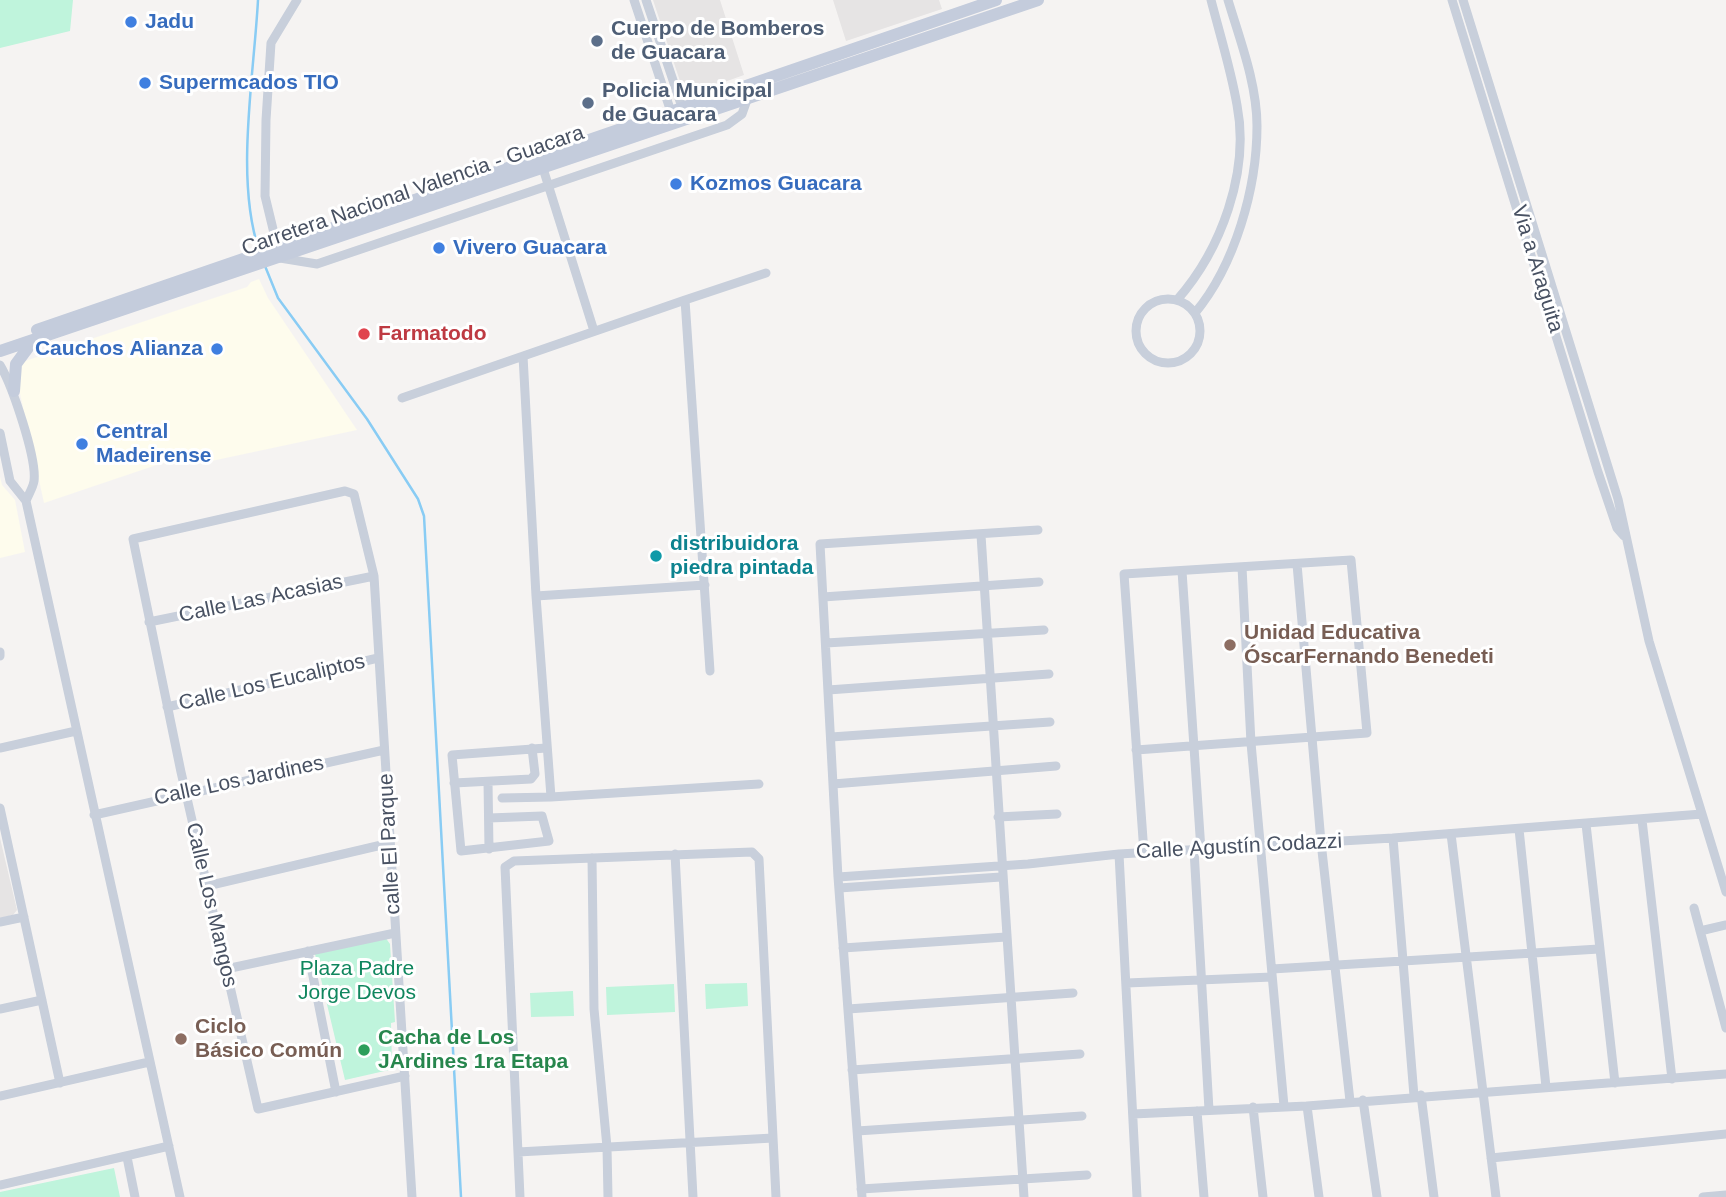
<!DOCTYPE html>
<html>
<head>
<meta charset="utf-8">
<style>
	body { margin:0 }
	canvas { display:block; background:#f5f3f2 }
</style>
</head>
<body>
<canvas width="1726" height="1197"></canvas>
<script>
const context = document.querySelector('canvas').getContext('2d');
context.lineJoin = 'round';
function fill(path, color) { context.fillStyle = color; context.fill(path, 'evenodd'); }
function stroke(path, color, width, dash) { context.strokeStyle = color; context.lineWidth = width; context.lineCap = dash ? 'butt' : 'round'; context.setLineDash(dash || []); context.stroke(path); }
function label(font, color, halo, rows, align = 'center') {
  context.font = font + ' Helvetica,sans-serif'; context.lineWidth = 6; context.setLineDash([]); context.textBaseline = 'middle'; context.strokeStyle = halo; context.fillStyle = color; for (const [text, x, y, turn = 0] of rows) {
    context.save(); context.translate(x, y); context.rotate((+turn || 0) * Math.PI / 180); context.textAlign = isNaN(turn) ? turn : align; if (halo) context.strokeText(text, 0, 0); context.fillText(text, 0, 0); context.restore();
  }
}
fill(new Path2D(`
	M259,279l9,19 89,132 -155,33 -4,-12 -154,52 -27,-123 5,-18 225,-75 4,-5z
	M0,477l2,8 13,15 10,52 -25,6z`), '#fefced');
fill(new Path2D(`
	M653,0h67l24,75 -59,21z
	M833,0h106l3,9 -96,32z
	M0,838l17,72 -4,5 -13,3z`), '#e6e4e4');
fill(new Path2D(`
	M0,0h73l-3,31 -70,17z
	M385,937l5,7 5,78 -4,1 1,42 -3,5 -44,10 -30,-126z
	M747,983l1,23 -42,3 -1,-25z
	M674,984l1,28 -68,3 -1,-28z
	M573,991l1,25 -43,1 -1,-24z
	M114,1168l6,29h-120v-5z`), '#bff4dc');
stroke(new Path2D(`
	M258,0c-4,76 -23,179 1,250
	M265,266l13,32 89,121 51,80 6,17 37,681`), '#89ccf4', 2.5);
stroke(new Path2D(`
	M297,0l-26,43 -5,77 -1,76 15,62 37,6 410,-139 15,-11 6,-17
	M634,0l38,115
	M646,0l38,113
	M1452,0l146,472 19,56 7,8
	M1463,0l155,499 31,142 77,251
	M541,162l53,169
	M1136 331a32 32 0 1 1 64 0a32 32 0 1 1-64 0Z
	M685,300l81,-27
	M1177,300c44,-50 73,-128 60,-195 -6,-35 -17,-70 -26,-105
	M1195,313c40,-48 62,-125 62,-187 0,-42 -17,-86 -29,-126
	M523,356l13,240 169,-11
	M0,365c12,20 37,93 34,116 -1,7 -6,14 -8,20
	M402,398l283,-98 25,371
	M0,433l10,48 16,20 154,696
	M981,535l43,662
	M1297,564l24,278 29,259
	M1242,567l9,176 33,363
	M1182,571l19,279
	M536,596l15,201 208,-13
	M823,597l216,-15
	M149,622l225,-46
	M826,643l218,-13
	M0,652v4
	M828,690l221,-16
	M167,707l211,-49
	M831,737l219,-15
	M0,748l76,-17
	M1136,750l231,-17 -16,-173 -227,14 20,279
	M488,782l1,67
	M454,783l77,-4 4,-5 -3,-26
	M833,784l223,-18
	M502,798l49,-1
	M0,808l60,275
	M94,815l290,-65
	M998,817l59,-3
	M489,818l53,-2 7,25 -88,10 -9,-96 94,-7
	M1642,820l30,259
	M1586,824l29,259
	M1519,829l27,258
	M1451,834l45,363
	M1393,838l21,258
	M1194,850l15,260
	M675,854l18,343
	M592,858l2,151 13,138 1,50
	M838,877l190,-13 91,-10
	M207,886l183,-43
	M839,888l162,-11
	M1694,908l32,120
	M0,922l24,-5
	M1700,931l26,-6
	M843,948l163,-11
	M308,951l28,141
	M226,969l169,-36
	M1272,969l327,-20
	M1127,983l145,-6
	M0,1009l42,-9
	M848,1009l225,-16
	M852,1070l228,-16
	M405,1076l-147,33 -77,-337 -48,-233 212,-48 9,3 20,82 38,621
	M1421,1095l13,102
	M0,1096l149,-34
	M1363,1100l14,97
	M1307,1106l12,91
	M1253,1107l10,90
	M1197,1111l7,86
	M1133,1114l174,-8 419,-32
	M857,1131l225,-15
	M518,1152l255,-14
	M127,1157l8,40
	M1491,1158l235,-24
	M0,1185l169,-39
	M861,1189l226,-14
	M520,1197l-15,-330 9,-6 238,-9 7,7 17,338
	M862,1197l-24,-320 -18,-333 218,-14
	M1137,1197l-18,-343 274,-16 309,-24
	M1703,1197l23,-2`), '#c8cfdb', 9);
stroke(new Path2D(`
	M37,330l959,-330
	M0,351l1038,-351
	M14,391l2,-27 17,-23`), '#c4ccdc', 12);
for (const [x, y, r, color] of [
	[131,22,7,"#3f7fe0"],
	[597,41,7,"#5c6f8a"],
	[145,83,7,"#3f7fe0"],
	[588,103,7,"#5c6f8a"],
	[676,184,7,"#3f7fe0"],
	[439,248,7,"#3f7fe0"],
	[364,334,7,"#e0444e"],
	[217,349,7,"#3f7fe0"],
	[82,444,7,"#3f7fe0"],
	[656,556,7,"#0f9aa8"],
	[1230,645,7,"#8d6e63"],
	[181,1039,7,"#8d6e63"],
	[364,1050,7,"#2e9e5b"]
]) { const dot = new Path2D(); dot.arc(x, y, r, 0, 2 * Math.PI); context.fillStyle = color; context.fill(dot); stroke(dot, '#fff', 2.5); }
label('bold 21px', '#366cbe', '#fff', [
	["Jadu",145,22],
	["Supermcados TIO",159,83],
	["Kozmos Guacara",690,184],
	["Vivero Guacara",453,248],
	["Cauchos Alianza",203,349,"right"],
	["Central",96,432],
	["Madeirense",96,456]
], 'left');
label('bold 21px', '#4e5e75', '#fff', [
	["Cuerpo de Bomberos",611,29],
	["de Guacara",611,53],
	["Policia Municipal",602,91],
	["de Guacara",602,115]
], 'left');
label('21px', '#485162', '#fff', [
	["Carretera Nacional Valencia - Guacara",413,191,-19],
	["Via a Araguita",1537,269,73],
	["Calle Las Acasias",261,599,-12],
	["Calle Los Eucaliptos",272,683,-13],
	["Calle Los Jardines",239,781,-12],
	["calle El Parque",390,844,-93],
	["Calle Agustín Codazzi",1239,847,-3],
	["Calle Los Mangos",211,905,77]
]);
label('bold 21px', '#be3a42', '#fff', [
	["Farmatodo",378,334]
], 'left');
label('bold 21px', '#0d838f', '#fff', [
	["distribuidora",670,544],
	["piedra pintada",670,568]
], 'left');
label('bold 21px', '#785e54', '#fff', [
	["Unidad Educativa",1244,633],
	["ÓscarFernando Benedeti",1244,657],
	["Ciclo",195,1027],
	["Básico Común",195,1051]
], 'left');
label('21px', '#10865e', '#fff', [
	["Plaza Padre",357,969],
	["Jorge Devos",357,993]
]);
label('bold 21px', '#27864d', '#fff', [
	["Cacha de Los",378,1038],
	["JArdines 1ra Etapa",378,1062]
], 'left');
</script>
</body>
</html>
